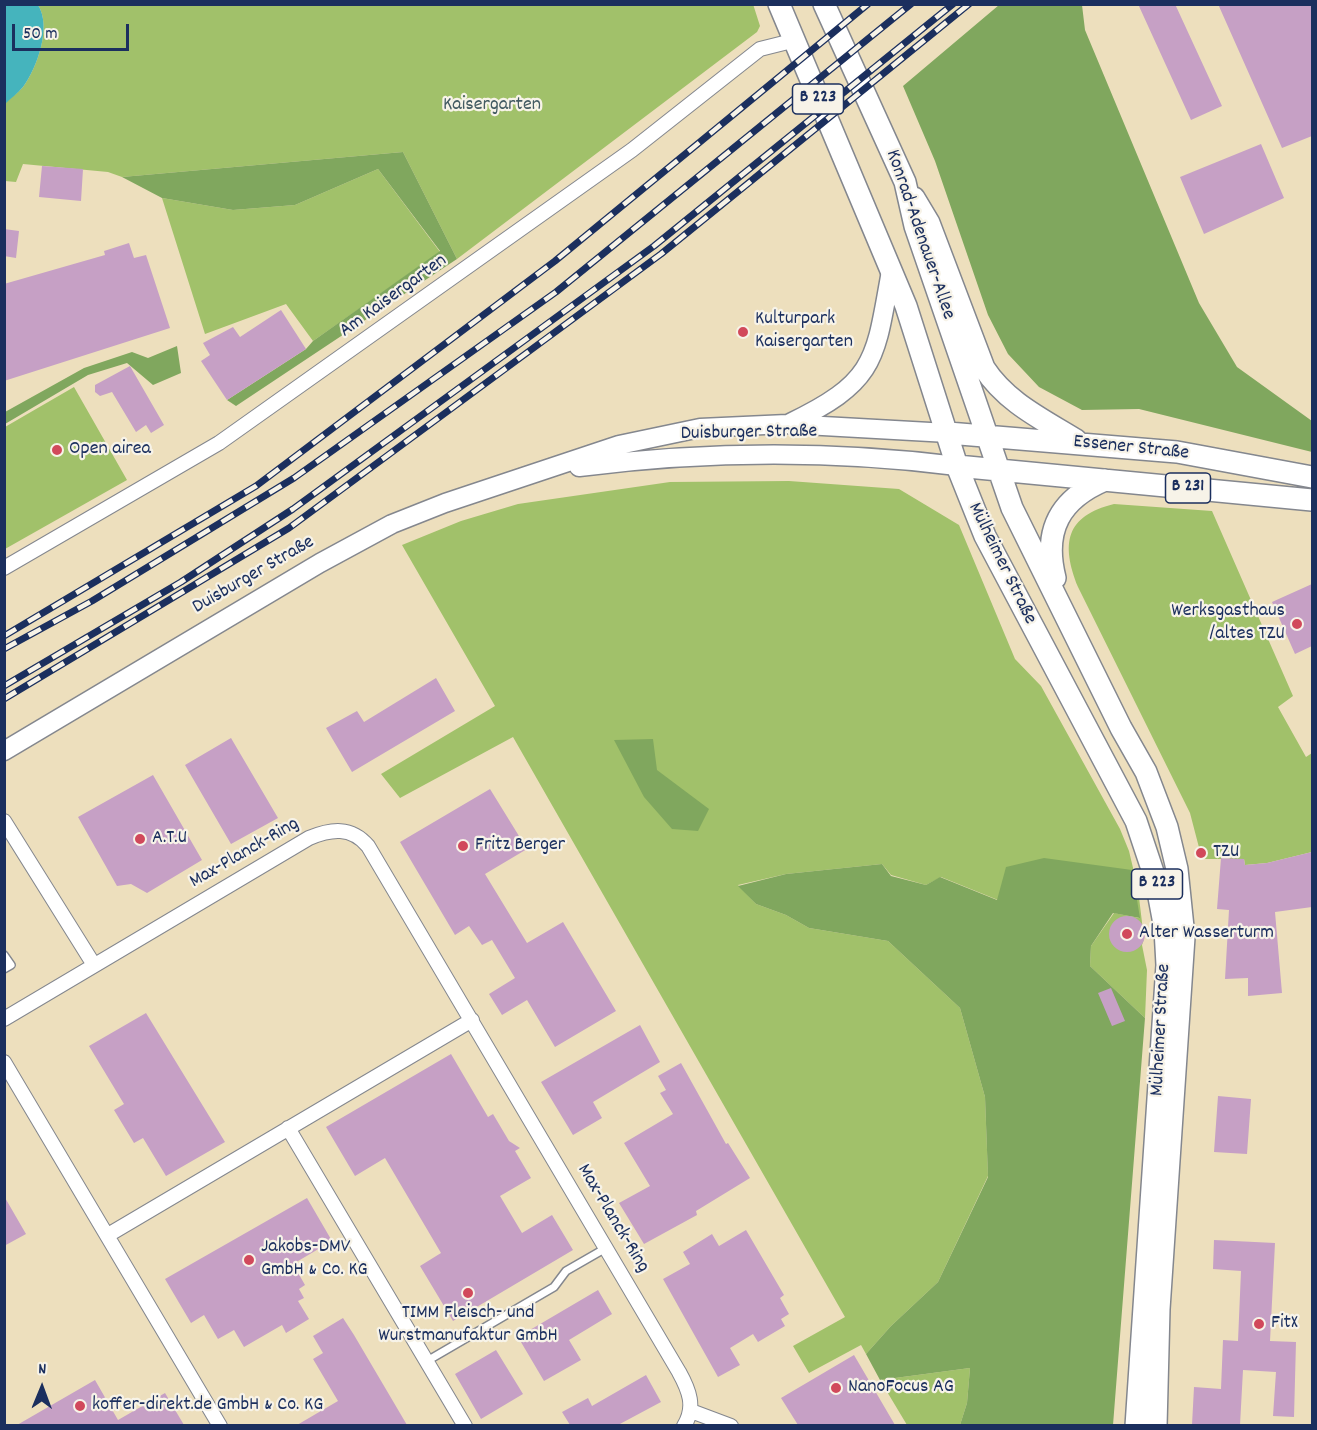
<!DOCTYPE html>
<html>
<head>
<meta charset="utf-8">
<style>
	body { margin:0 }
	#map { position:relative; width:1317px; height:1430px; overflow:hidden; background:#eddfbd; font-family:Dekko,sans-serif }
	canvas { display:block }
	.frame { position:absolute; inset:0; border:6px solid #1b2f5e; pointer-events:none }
	.north { position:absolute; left:12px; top:1358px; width:60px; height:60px; -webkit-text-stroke:4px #f7f3e8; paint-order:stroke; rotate:1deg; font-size:16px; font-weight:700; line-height:24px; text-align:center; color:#1b2f5e }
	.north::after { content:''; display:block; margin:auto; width:21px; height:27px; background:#1b2f5e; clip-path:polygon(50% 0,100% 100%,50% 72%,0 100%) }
	.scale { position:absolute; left:12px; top:24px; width:117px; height:27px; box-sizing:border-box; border:3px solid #1b2f5e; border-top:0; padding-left:8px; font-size:18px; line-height:21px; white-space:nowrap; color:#1b2f5e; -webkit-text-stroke:4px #f7f3e8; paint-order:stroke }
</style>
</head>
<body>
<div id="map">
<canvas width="1317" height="1430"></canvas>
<div class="frame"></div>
<div class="north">N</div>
<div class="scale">50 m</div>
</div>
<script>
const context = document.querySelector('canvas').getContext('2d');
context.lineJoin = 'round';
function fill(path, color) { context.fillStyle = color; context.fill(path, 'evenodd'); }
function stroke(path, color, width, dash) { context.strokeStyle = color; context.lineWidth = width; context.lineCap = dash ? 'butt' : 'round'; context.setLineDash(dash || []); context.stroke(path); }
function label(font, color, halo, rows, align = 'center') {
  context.font = font + ' Dekko,sans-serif'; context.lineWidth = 4.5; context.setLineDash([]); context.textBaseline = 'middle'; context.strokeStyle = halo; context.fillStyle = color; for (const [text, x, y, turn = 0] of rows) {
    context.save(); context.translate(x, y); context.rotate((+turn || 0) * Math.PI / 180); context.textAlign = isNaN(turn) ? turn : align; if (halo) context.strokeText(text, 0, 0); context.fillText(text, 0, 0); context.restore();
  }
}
fill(new Path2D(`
	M753,4l7,22 -3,6 -300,227 -54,-107 -281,25 -14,-5 -85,-8 -7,18 -11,-1 -1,-77c6,-6 14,-11 19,-17 14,-19 29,-60 15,-82z
	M378,169l62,83 -127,89 -27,-37 -81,30 -43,-136 71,12 62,-5z
	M74,387l53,93 -122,69v-122z
	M789,481l110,8 60,36 56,134 26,27 79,143 9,22 9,38 6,50 -2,6 5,25 -2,48 -55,-52 1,-20 23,-33 25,5 -7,-48 -134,30 -57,-23 -15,8 -35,-10 -9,-11 -96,10 -48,11 18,19 30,11 23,13 79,13 72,67 25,89 3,79 -50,106 -47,44 -25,28 -5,-9 -52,28 -16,-27 52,-29 -332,-580 -113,61 -19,-24 114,-68 -93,-161 59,-24 57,-17 152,-22z
	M1114,504l98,7 81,185 -15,11 28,50 6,-4v99l-45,11 -22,2 -1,-6h-42l-12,-46 -112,-226c-17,-43 -13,-71 36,-83z
	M970,1368l-3,35 -7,22h-53l-27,-45z`), '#a1c16a');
fill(new Path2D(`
	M999,5h83l3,25 114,273 38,64 75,54v31l-173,-43 -57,1 -43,-23 -31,-33 -20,-39 -53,-154 -32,-75z
	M403,152l54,107 -221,147 -9,-6 79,-51 7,-8 127,-90 -62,-82 -83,36 -62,5 -71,-12 -40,-21z
	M177,346l4,27 -28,12 -26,-22 -39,12 -83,49v-12l79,-44 48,-16 16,6z
	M653,739l4,31 52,39 -11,22 -26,-2 -28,-32 -30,-57z
	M1044,858l88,12 8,48 -27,-5 -22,33 -1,20 55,52 -32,407h-153l7,-22 3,-35 -90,12 -14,-26 25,-28 47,-44 50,-105 -3,-80 -25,-89 -72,-67 -79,-13 -23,-13 -30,-11 -18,-18 48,-12 96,-10 9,12 35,9 14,-8 57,23 9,-33z`), '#80a75e');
fill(new Path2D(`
	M4,5h34c14,22 -1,63 -15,82 -5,6 -13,12 -18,17z`), '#45b4bd');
fill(new Path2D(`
	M1138,4h37l47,102 -31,14z
	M1218,4h94v132l-30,12z
	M1261,144l23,54 -80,36 -24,-57z
	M42,166l41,3 -2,32 -42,-4z
	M4,229l15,2 -3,27 -12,-2z
	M129,243l5,15 12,-3 24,73 -166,53v-97l101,-29 -1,-4z
	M281,310l25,39 -79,51 -26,-39 9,-6 -7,-12 30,-16 7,10z
	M130,366l34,59 -13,8 -5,-8 -10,7 -24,-40 -12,4 -5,-4v-7z
	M1312,584v62l-17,8 -23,-52z
	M436,678l19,33 -103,61 -26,-44 31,-17 7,11z
	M231,738l47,80 -47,26 -46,-79z
	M153,775l49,85 -55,33 -16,-9 -14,2 -39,-69z
	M490,789l37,60 -42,25 42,69 36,-21 53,89 -61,36 -28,-47 -25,15 -13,-21 26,-16 -23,-38 -10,5 -13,-19 -14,9 -55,-93z
	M1312,852v55l-37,5 7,81 -34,3v-18l-23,1 4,-69 -12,-1 4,-51 23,1 1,6 22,-2z
	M1109 934a18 18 0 1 1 36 0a18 18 0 1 1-36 0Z
	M1111,988l14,33 -13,5 -14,-33z
	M146,1013l79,129 -59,34 -23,-38 -9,5 -20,-33 10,-6 -35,-58z
	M640,1025l20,37 -67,40 9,16 -29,17 -32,-53z
	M451,1054l37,63 5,-3 16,27 11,7 -5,3 16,27 -31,18 22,37 30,-18 21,35 -120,71 -33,-55 21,-13 -56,-95 -30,18 -29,-49z
	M681,1063l45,81 2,-1 22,35 -54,33 1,4 -53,29 -25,-41 31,-17 -26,-43 49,-29 -13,-21 6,-3 -8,-14z
	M1218,1096l33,3 -4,55 -33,-2z
	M4,1196l22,38 -22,12z
	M307,1198l25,43 -39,23 12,21 -6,4 5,9 -6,3 11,18 -23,14 -4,-8 -38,22 -10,-17 -16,9 -14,-24 -13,8 -26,-44z
	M746,1230l38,65 -4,3 9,16 -8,5 4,7 -27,16 -5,-8 -23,14 10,17 -22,12 -55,-98 27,-15 -7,-12 29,-18 7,12z
	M1214,1240l61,3 -5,98 26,1 -2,75 -21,-1 3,-44 -33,-2 -3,55h-48l2,-38 27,2 2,-49 15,1 3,-70 -28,-2z
	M598,1290l14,24 -43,26 12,20 -37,21 -26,-44z
	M343,1318l11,17 53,90h-110l41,-24 -25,-42 10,-6 -10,-17z
	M496,1350l27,44 -42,25 -26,-45z
	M854,1355l41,70h-97l-17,-27z
	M646,1375l15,27 -43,23h-48l-8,-13 26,-14 4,8z
	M95,1380l23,40 47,-27 19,32h-167z`), '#c6a0c5');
const service = new Path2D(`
	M4,955l7,10 -7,4
	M427,1361l127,-74 12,-16 40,-23`);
const minor = new Path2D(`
	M4,568l215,-125 413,-293 128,-101 32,-8
	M4,821l90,144
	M4,1019l305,-181c22,-9 42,-12 59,8l311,526c10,18 17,35 5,54
	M4,1062l216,364
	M288,1128l177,298
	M108,1235l364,-215
	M691,1411l40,15`);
const secondary = new Path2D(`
	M790,423c87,-42 85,-63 101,-152
	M579,467c126,-16 252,-17 378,-1
	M4,751l316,-188 72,-39 53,-21 174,-58 81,-17 87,-4 161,9`);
const primary = new Path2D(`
	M779,4l127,302 51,160 28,70 151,285 20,60 9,48 2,36 -31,461
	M824,4l81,178 10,44 97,282 109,220 25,44 21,55 10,42 7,68 -25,372 -3,117
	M914,198l15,25 55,145c22,34 58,51 92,72
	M948,433l229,19 135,25
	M957,466l355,34
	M1055,578c-12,-48 5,-79 50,-98`);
stroke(service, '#84878e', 10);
stroke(minor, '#84878e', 16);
stroke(secondary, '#84878e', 21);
stroke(primary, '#84878e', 24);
stroke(service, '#fff', 7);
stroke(minor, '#fff', 14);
stroke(secondary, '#fff', 18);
stroke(primary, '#fff', 21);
const rail = new Path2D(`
	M4,636l252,-150 299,-225 313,-257
	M4,649l88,-48 202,-123 262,-186 355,-288
	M4,686l177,-104 112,-73 361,-263 299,-242
	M4,699l285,-171 372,-274 308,-250`);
stroke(rail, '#1b2f5e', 7);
stroke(rail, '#f7f3e8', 4.5, [14]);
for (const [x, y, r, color] of [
	[743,332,6,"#d1495b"],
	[57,450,6,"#d1495b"],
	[1297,624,6,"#d1495b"],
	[140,839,6,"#d1495b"],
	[463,846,6,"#d1495b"],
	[1201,853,6,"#d1495b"],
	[1127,934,6,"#d1495b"],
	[249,1260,6,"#d1495b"],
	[468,1293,6,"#d1495b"],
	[1259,1324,6,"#d1495b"],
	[836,1388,6,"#d1495b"],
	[80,1406,6,"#d1495b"]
]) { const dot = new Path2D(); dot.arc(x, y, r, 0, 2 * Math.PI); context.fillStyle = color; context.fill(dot); stroke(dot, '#f7f3e8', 2); }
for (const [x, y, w] of [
	[818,99,51],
	[1188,488,45],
	[1157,884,51]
]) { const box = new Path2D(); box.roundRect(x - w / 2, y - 15, w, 30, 4.5); context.fillStyle = '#f7f3e8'; context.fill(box); stroke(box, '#1b2f5e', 1.5); }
label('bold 18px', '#1b2f5e', null, [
	["B 223",818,99],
	["B 231",1188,488],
	["B 223",1157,884]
]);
label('20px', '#435b62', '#f7f3e8', [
	["Kaisergarten",492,106]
]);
label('20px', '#1b2f5e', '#f7f3e8', [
	["Konrad-Adenauer-Allee",919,235,71],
	["Am Kaisergarten",394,297,-36],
	["Duisburger Straße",749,434,-1],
	["Essener Straße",1131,449,6],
	["Mülheimer Straße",1001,564,64],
	["Duisburger Straße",254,576,-30],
	["Max-Planck-Ring",245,854,-30],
	["Mülheimer Straße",1162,1030,-87],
	["Max-Planck-Ring",612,1219,59]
]);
label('20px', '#1b2f5e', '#f7f3e8', [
	["Kulturpark",755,320],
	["Kaisergarten",755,343],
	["Open airea",69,450],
	["Werksgasthaus",1285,612,"right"],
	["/altes TZU",1285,635,"right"],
	["A.T.U",152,839],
	["Fritz Berger",475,846],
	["TZU",1213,853],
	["Alter Wasserturm",1139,934],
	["Jakobs-DMV",261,1248],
	["GmbH & Co. KG",261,1271],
	["TIMM Fleisch- und",468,1314,"center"],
	["Wurstmanufaktur GmbH",468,1337,"center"],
	["FitX",1271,1324],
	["NanoFocus AG",848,1388],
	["koffer-direkt.de GmbH & Co. KG",92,1406]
], 'left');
</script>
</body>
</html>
